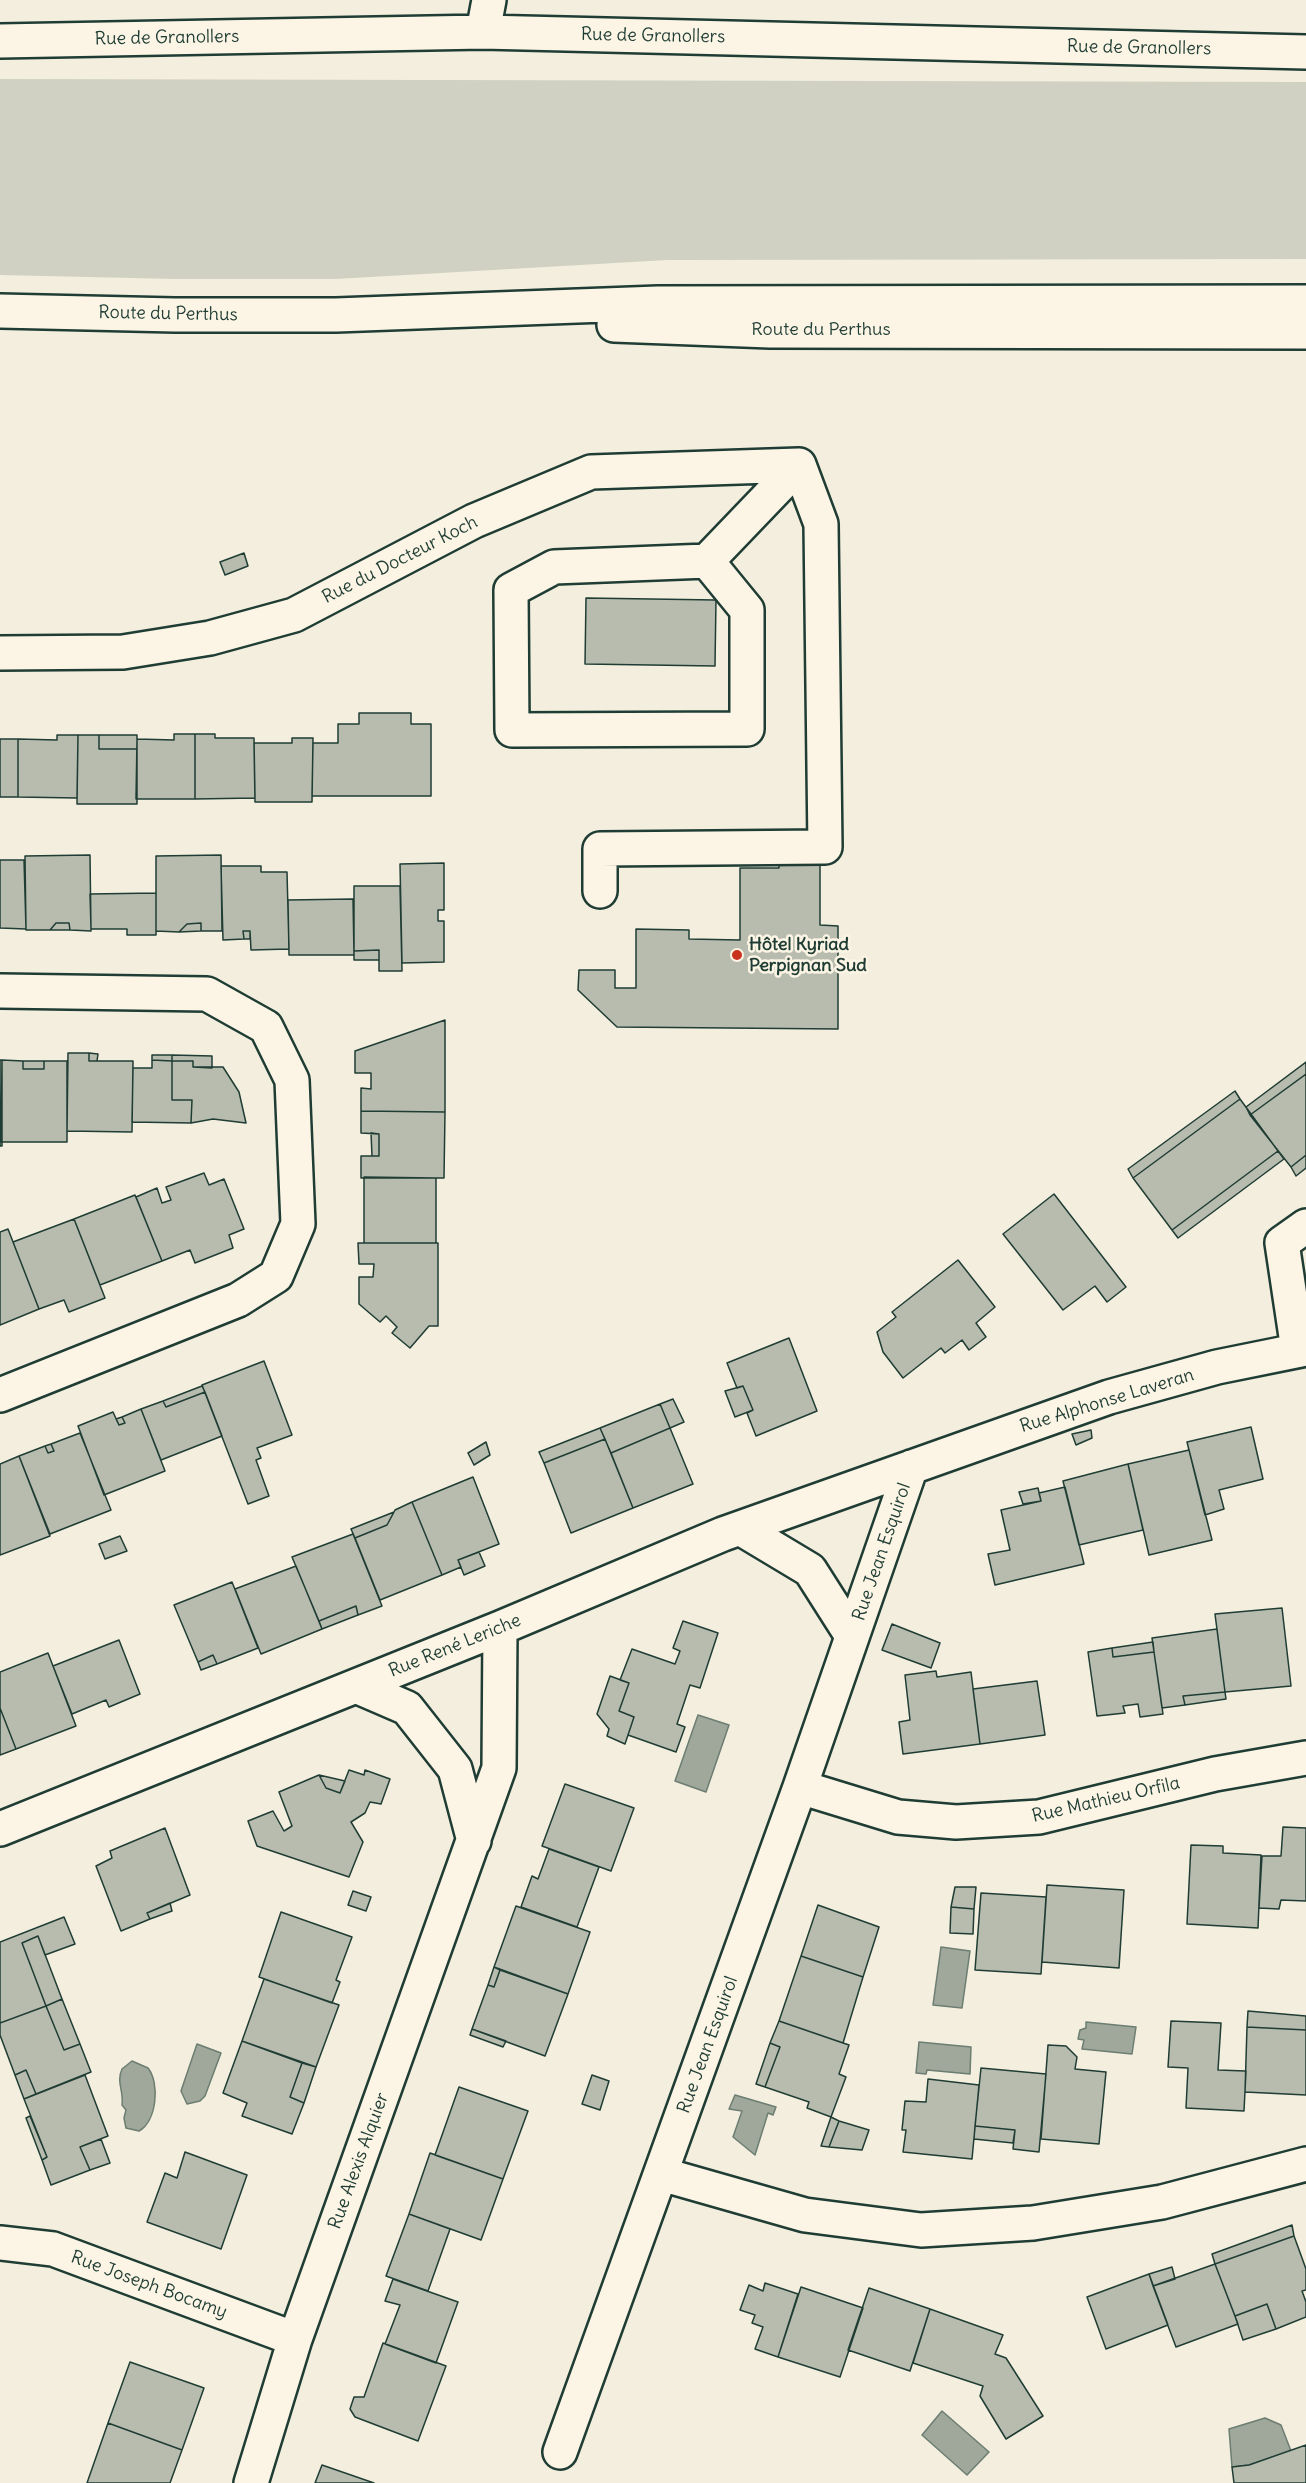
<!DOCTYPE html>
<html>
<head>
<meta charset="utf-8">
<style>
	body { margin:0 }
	canvas { display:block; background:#f3eede }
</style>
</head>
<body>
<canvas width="1306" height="2483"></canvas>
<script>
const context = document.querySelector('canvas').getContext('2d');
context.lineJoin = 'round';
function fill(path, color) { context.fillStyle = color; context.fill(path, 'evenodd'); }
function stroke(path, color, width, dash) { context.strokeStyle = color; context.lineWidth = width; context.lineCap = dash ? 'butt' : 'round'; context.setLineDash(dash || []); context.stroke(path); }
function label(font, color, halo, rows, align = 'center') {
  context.font = font + ' Delius,sans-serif'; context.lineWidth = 5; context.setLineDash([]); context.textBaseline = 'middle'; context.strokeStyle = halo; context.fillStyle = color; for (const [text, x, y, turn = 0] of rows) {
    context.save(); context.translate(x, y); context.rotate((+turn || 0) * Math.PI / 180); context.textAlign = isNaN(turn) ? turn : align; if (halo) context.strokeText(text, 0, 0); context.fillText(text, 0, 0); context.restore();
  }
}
fill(new Path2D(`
	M0,79l1306,3v177l-639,1 -331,19h-160l-176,-4z`), '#d0d1c2');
const water = new Path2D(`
	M698,1715l31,10 -23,67 -31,-11z
	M941,1947l29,4 -8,57 -29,-3z
	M1086,2022l50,5 -4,27 -50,-5 2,-9 -6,-1 2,-9 6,-2z
	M919,2042l52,5 -1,27 -43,-4 -1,4 -10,-1z
	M197,2044l24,9 -16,43 -5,5 -13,3 -6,-13z
	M132,2061l16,7c12,15 9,53 -9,63l-13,-3 -2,-10 2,-8 -4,-5c2,-14 -6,-23 0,-36z
	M735,2095l41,12 -3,8 -5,-2 -13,42 -22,-18 9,-26 -13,-2z
	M942,2411l47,41 -22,23 -45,-40z
	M1265,2418l16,7 10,26 -42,14 -17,2 -3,-38z`);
fill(water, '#a0a89b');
stroke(water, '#6c7d72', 1.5);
const building = new Path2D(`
	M244,553l4,13 -23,9 -5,-13z
	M586,598l130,2 -1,66 -130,-2z
	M359,713h52v11h20v72h-119l1,-53h25v-19h21z
	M174,734h21v65h-59l1,-60 37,1z
	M195,734h20v4h39l1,60 -60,1z
	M57,735h21l-1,63 -59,-1v-58l39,1z
	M78,735h21v14h38v55h-60z
	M99,735h38v14h-38z
	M292,738h21l-1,64h-57l-1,-59h38z
	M0,739h18v58h-18z
	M90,855l1,76 -21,-1 -1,-7h-13l-6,7h-24l-1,-74z
	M221,855l1,76h-21v-8l-14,1 -8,8 -23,-1v-75z
	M0,860h24l2,69 -26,-1z
	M779,862h41v63l18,1v103l-221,-2 -39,-37 1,-20h36v18h21v-59l53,1v9l51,1v-72h39z
	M444,863v47h-6v11h6v41l-42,1 -2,-99z
	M221,866h40v6h26l2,77 -38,1 -1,-19h-7l1,8 -21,1z
	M354,886h46l2,85h-23v-21l-25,1z
	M156,893v42h-29v-6h-36l-1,-35z
	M353,899l1,56h-65l-1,-55z
	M56,923h13l1,7h-20z
	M201,923v8l-22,1 8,-8z
	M243,931h7v8h-6z
	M379,950v10h-25v-9z
	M445,1020v92l-84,-1v-23l10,1v-16h-16v-22z
	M68,1053h21v8h44l-1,71 -65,-1z
	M89,1053l9,1 -1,7h-8z
	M152,1055h20v6l-20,-1z
	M172,1055l40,1v12l-19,-1v-6h-21z
	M0,1060h2v86h-2z
	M2,1060l21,1v8h21v-8h23v81h-66z
	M152,1060l20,1v39h20l-1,23 -59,-1 1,-54h19z
	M23,1061h21v8h-21z
	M172,1061h21v6h30l16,25 7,31 -33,-4 -22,4 1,-23h-20z
	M1306,1062v12l-56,41 -4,-8z
	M1306,1074v81l-15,12 -41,-52z
	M1235,1091l5,8 -107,79 -5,-9z
	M1240,1099l38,52 -106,79 -39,-52z
	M361,1111l84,1 -1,66h-83v-22h18v-22l-18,-1z
	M371,1133l8,1v22h-7z
	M1278,1151l6,8 -106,79 -6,-8z
	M1306,1155v13l-10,8 -5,-9z
	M204,1173l5,12 15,-6 20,50 -15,6 4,13 -38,15 -5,-13 -28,11 -26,-64 21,-9 5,15 9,-3 -5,-13z
	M364,1177l72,1v65h-72z
	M1054,1194l72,93 -19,15 -12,-16 -32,24 -60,-76z
	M135,1195l27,66 -62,24 -26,-66z
	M74,1219l31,79 -36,14 -5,-12 -25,9 -26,-67z
	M8,1229l31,80 -39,16v-93z
	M358,1243h80v83h-9l-19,22 -18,-15 5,-6 -11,-11 -6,6 -21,-18v-27h14l1,-13h-15z
	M958,1260l37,47 -19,16 10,14 -17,13 -7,-10 -17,13 -4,-5 -38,30 -20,-26 -6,-20 19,-15 -4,-5z
	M789,1338l28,73 -61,25 -9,-23 6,-3 -10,-24 -6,2 -10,-25z
	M264,1361l28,74 -35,13 4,10 -5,2 13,36 -21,8 -46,-119z
	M202,1386l3,6 -39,15 -3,-6z
	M743,1386l10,24 -18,7 -10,-26z
	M205,1392l17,44 -61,24 -20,-51 22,-8 3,6z
	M673,1399l11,23 -14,6 -10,-24z
	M660,1404l10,24 -59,25 -11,-25z
	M141,1409l24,62 -61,24 -26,-69 35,-14 6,13 6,-2 -3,-6z
	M122,1417l3,6 -6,2 -3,-6z
	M1251,1427l12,52 -44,11 5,19 -19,6 -18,-73z
	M600,1428l5,11 -61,24 -5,-11z
	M670,1428l23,56 -60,24 -22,-55z
	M1091,1430l1,8 -16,7 -4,-11z
	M80,1433l31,77 -61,24 -31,-78 26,-10 3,7 6,-2 -3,-7z
	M605,1439l28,69 -62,25 -27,-70z
	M486,1442l4,13 -16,10 -6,-12z
	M51,1444l3,7 -6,2 -3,-7z
	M1189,1450l23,90 -63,15 -21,-91z
	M19,1456l31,80 -50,19v-91z
	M1128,1464l15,66 -64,15 -16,-64z
	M473,1477l26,67 -41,16 3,7 -19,8 -30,-73z
	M1065,1487l19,77 -89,21 -7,-31 22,-4 -9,-40 40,-9 -2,-8z
	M1038,1488l3,13 -18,3 -4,-12z
	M412,1502l30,73 -62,25 -25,-62 32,-13 8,-15z
	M394,1512l-7,13 -32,13 -4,-9z
	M353,1534l29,72 -24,9 -2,-9 -37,15 -27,-64z
	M120,1536l7,15 -22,8 -6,-15z
	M479,1552l6,14 -21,9 -6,-15z
	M296,1566l26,63 -61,25 -26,-65z
	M232,1582l26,66 -41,16 -4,-9 -15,7 -24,-57z
	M356,1606l2,9 -36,14 -3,-8z
	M1282,1608l9,78 -66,6 -10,-78z
	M683,1621l35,12 -18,55 -10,-3 -13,39 8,3 -9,25 -48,-17 6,-18 -15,-6 10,-28 -9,-3 12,-31 43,15 5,-13 -7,-3z
	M892,1624l48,19 -9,25 -49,-18z
	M1217,1629l8,63 -42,4 2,9 -23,3 -10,-70z
	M119,1640l21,54 -31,13 -3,-7 -34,14 -19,-48z
	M1153,1642l1,10 -41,5 -1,-9z
	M1112,1648l1,9 41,-5 9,62 -23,3 -2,-13 -15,2 2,7 -28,3 -9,-64z
	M48,1653l28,73 -60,23 -16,-41v-36z
	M213,1655l4,9 -16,6 -3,-8z
	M936,1671l1,6 34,-5 9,72 -77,10 -4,-32 11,-2 -5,-45z
	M610,1676l19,7 -10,28 15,6 -9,27 -18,-8 2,-7 -12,-15z
	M1037,1681l8,54 -65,9 -7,-55z
	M1225,1692l1,7 -41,6 -2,-9z
	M0,1708l16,41 -16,6z
	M349,1770l15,5 1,-5 25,9 -9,25 -11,-2 -5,11 -14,9 12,20 -14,35 -92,-31 -9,-25 25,-10 11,20 8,-5 -13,-34 40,-17 7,13 14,5z
	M319,1775l26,6 -5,12 -14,-5z
	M565,1784l69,24 -23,63 -69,-25z
	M1283,1827l23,1v73l-25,-1 -2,9 -20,-1 3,-52h19z
	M165,1828l25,67 -43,18 3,6 -29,12 -25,-65 16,-8 -2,-7z
	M1191,1845l32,1v7l38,2 -3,73 -71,-4z
	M549,1849l50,18 -22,60 -56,-20 11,-31 6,3z
	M1047,1885l77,5 -5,78 -77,-6z
	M955,1887h21l-2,22 -23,-2z
	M353,1891l18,6 -5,14 -18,-6z
	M981,1893l65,4 -5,77 -66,-4z
	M170,1903l2,8 -22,8 -3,-6z
	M818,1905l61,22 -16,50 -62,-21z
	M516,1906l74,26 -22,62 -74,-27z
	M951,1907l23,2 -1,25 -23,-1z
	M281,1912l71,25 -16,43 4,2 -8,21 -73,-26z
	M64,1917l11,27 -30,11 -7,-19 -16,7 24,63 -46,17v-81z
	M38,1936l24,63 -16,7 -24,-63z
	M801,1956l62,21 -20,66 -64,-22z
	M494,1967l6,3 -6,17 -6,-2z
	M500,1970l68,24 -23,62 -73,-27 16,-44 6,2z
	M264,1979l75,26 -23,62 -74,-26z
	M62,1999l18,45 -16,6 -18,-44z
	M46,2006l18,44 16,-6 11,28 -55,22 -10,-24 -11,5 -15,-40v-12z
	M1248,2011l58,5v14l-59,-3z
	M779,2021l70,24 -10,29 7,3 -15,40 -24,-9 2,-6 -44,-15 15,-40 -10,-4z
	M1171,2021l50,2 -3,47 28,1 -2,40 -58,-3 2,-40 -20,-1z
	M1247,2027l59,3v65l-61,-3z
	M472,2029l34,12 -3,6 -33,-12z
	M242,2041l60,22 -12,34 14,6 -12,31 -50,-18 5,-13 -24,-10z
	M770,2043l10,4 -15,40 -9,-3z
	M1048,2045l18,1 11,11 -2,12 31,3 -7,72 -58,-5z
	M302,2063l14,4 -12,36 -14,-6z
	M981,2068l65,6 -7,78 -26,-3 2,-19 -40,-4z
	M26,2070l10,24 -12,5 -9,-24z
	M85,2075l23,61 -28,11 10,23 -39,15 -9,-25 5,-3 -23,-58z
	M592,2075l17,6 -9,29 -18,-6z
	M928,2079l51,6 -7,74 -69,-7 3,-22h-4l3,-29 21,1z
	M459,2087l69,24 -25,68 -68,-24z
	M30,2116l17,41 -5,3 -16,-42z
	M831,2117l8,4 -10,26 -8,-1z
	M839,2121l30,9 -7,20 -33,-3z
	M975,2126l40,4 -2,13 -39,-4z
	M101,2139l9,24 -20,7 -10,-23z
	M185,2152l62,23 -26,74 -74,-27 18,-49 12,5z
	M430,2153l73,26 -22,61 -72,-26z
	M409,2214l41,15 -22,62 -42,-15z
	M1292,2225l2,11 -79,28 -3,-10z
	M1294,2236l12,33v21l-4,1 4,11v15l-30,12 -9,-25 -32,12 -20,-52z
	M1215,2264l23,60 -62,23 -23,-61z
	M1172,2267l3,12 -22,7 -4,-12z
	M1149,2274l19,51 -62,24 -19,-52z
	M393,2279l65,23 -22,61 -51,-19 15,-39 -15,-4z
	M765,2283l33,11 -20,63 -23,-8 8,-22 -11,-4 3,-8 -15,-5 9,-25 14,6z
	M801,2287l62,21 -23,69 -62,-20z
	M869,2288l61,21 -20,62 -62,-21z
	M1267,2304l9,25 -33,11 -8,-24z
	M930,2309l73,26 -8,19 11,4 37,58 -37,23 -26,-43 3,-10 -70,-23z
	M383,2343l63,23 -28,75 -63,-24 -5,-8 4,-12h10z
	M130,2362l74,26 -22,62 -74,-27z
	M108,2423l74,27 -12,33h-83z
	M1306,2445v38h-72l-2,-16 17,-2z
	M322,2465l52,18h-59z`);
fill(building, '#b8bcae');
stroke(building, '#1f3d34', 1.5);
const minor = new Path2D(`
	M483,32l6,-32
	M0,41l483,-9 823,20
	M707,561l40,49v119l-235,1 -1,-140 43,-23 153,-6 92,-96
	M0,653l123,-1 87,-14 84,-23 180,-94 117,-49 208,-7
	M600,891v-42l225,-2 -4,-323 -22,-59
	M0,991l207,3 59,33 26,53 6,144 -22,52 -38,24 -238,95
	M1298,1350l-16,-107 24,-17
	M740,1528l70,42 42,66
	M356,1686l51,22 48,61 19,72
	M800,1787l98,30 58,5 83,-5 176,-43 91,-16
	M0,1829l500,-201 223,-94 386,-137 108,-30 89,-18
	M661,2174l144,41 116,15 112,-7 129,-21 144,-38
	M0,2243l53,6 242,90
	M560,2452l240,-665 111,-320
	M251,2483l44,-144 204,-571 1,-140`);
const major = new Path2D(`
	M0,311l175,4h161l322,-12 648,-1
	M614,325l156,6 536,1`);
stroke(minor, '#1f3d34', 38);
stroke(major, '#1f3d34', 38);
stroke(minor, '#fcf5e5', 33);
stroke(major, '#fcf5e5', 33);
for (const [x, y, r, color] of [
	[737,955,6,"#c8321e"]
]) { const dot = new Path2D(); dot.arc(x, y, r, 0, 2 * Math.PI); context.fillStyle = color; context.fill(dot); stroke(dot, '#fcf5e5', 2); }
label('18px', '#1f3d34', '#fcf5e5', [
	["Rue de Granollers",653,36,1],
	["Rue de Granollers",167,38,-1],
	["Rue de Granollers",1139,48,1],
	["Route du Perthus",168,314,1],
	["Route du Perthus",821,330],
	["Rue du Docteur Koch",400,560,-27],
	["Rue Alphonse Laveran",1107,1401,-17],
	["Rue Jean Esquirol",882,1552,-71],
	["Rue René Leriche",455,1646,-22],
	["Rue Mathieu Orfila",1106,1800,-13],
	["Rue Jean Esquirol",708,2045,-70],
	["Rue Alexis Alquier",359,2161,-70],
	["Rue Joseph Bocamy",149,2285,20]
]);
label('bold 18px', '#1f3d34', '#fcf5e5', [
	["Hôtel Kyriad",749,945],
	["Perpignan Sud",749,966]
], 'left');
</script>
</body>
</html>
